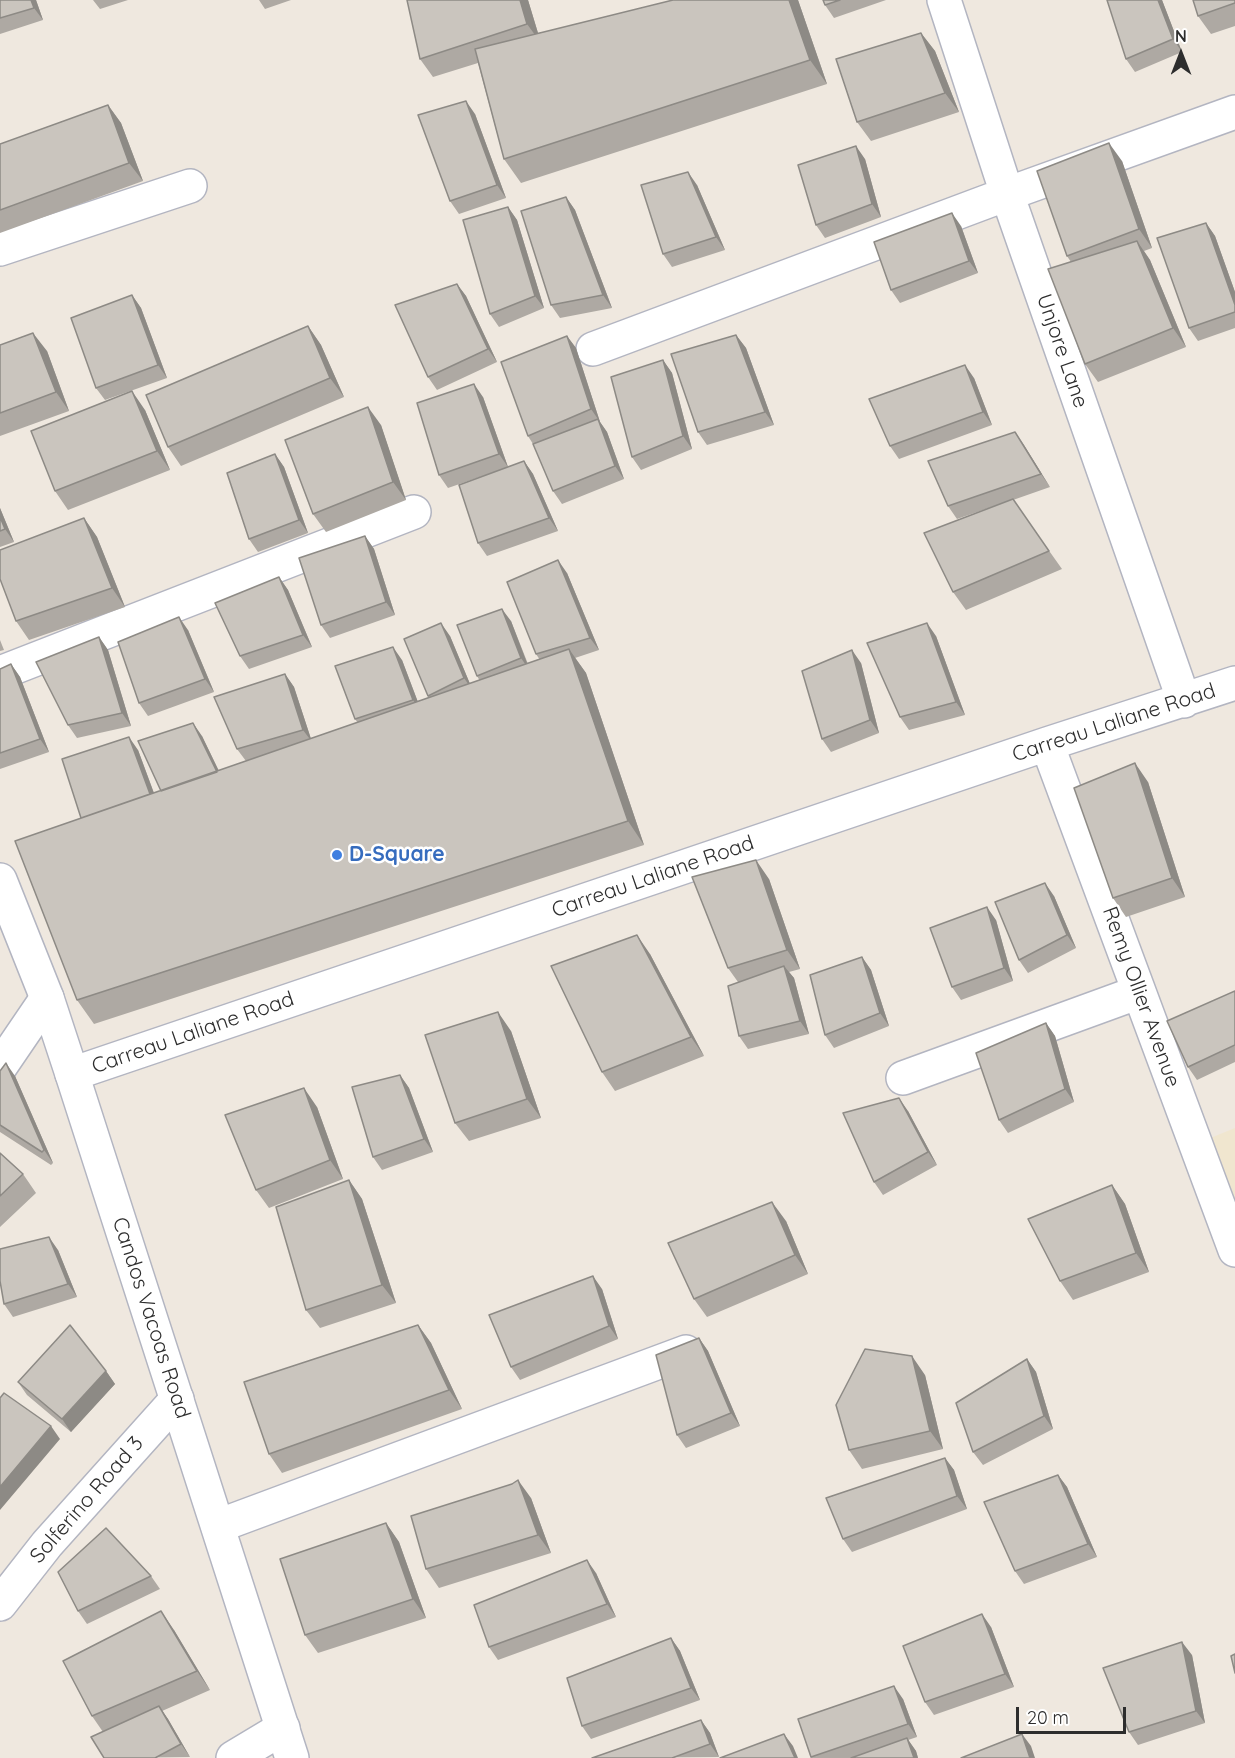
<!DOCTYPE html>
<html>
<head>
<meta charset="utf-8">
<style>
	body { margin:0 }
	#map { position:relative; width:1235px; height:1758px; overflow:hidden; background:#efe8df; font-family:Quicksand,sans-serif }
	canvas { display:block }
	.north { position:absolute; left:1151px; top:24px; width:60px; height:60px; -webkit-text-stroke:4px #fff; paint-order:stroke; rotate:0deg; font-size:16px; font-weight:700; line-height:24px; text-align:center; color:#2d2d2d }
	.north::after { content:''; display:block; margin:auto; width:21px; height:27px; background:#2d2d2d; clip-path:polygon(50% 0,100% 100%,50% 72%,0 100%) }
	.scale { position:absolute; left:1016px; top:1707px; width:110px; height:27px; box-sizing:border-box; border:3px solid #2d2d2d; border-top:0; padding-left:8px; font-size:18px; line-height:21px; white-space:nowrap; color:#2d2d2d; -webkit-text-stroke:4px #fff; paint-order:stroke }
</style>
</head>
<body>
<div id="map">
<canvas width="1235" height="1758"></canvas>
<div class="north">N</div>
<div class="scale">20 m</div>
</div>
<script>
const context = document.querySelector('canvas').getContext('2d');
context.lineJoin = 'round';
function fill(path, color) { context.fillStyle = color; context.fill(path, 'evenodd'); }
function stroke(path, color, width, dash) { context.strokeStyle = color; context.lineWidth = width; context.lineCap = dash ? 'butt' : 'round'; context.setLineDash(dash || []); context.stroke(path); }
function label(font, color, halo, rows, align = 'center') {
  context.font = font + ' Quicksand,sans-serif'; context.lineWidth = 5; context.setLineDash([]); context.textBaseline = 'middle'; context.strokeStyle = halo; context.fillStyle = color; for (const [text, x, y, turn = 0] of rows) {
    context.save(); context.translate(x, y); context.rotate((+turn || 0) * Math.PI / 180); context.textAlign = isNaN(turn) ? turn : align; if (halo) context.strokeText(text, 0, 0); context.fillText(text, 0, 0); context.restore();
  }
}
fill(new Path2D(`
	M1235,1128v90l-27,-79z`), '#f0e6cf');
const street = new Path2D(`
	M944,0l63,194 177,507
	M0,249l190,-63
	M593,349l414,-155 228,-82
	M0,673l414,-161
	M1047,744l188,506
	M0,1067l47,-69
	M72,1074l975,-330 188,-61
	M903,1078l236,-86
	M218,1526l468,-174
	M0,1604l47,-60 130,-145
	M233,1758l50,-30`);
const secondary = new Path2D(`
	M0,880l47,118 25,76 220,684`);
stroke(street, '#b3b5c1', 36);
stroke(secondary, '#b3b5c1', 36);
stroke(street, '#fff', 33);
stroke(secondary, '#fff', 33);
fill(new Path2D(`
	M0,0h36l7,20 -43,14z
	M93,0h35l-28,9z
	M259,0h32l-26,9z
	M528,0l10,33 260,-33 29,84 -306,99 -17,-24 -26,-96 -45,14 -13,-18z
	M823,0h63l-52,18 -9,-13z
	M1162,0l20,52 -47,20 -9,-13z
	M1235,0v26l-24,8 -13,-18z
	M921,33l14,18 24,61 -88,29 -14,-19z
	M108,105l13,18 22,58 -143,52v-89z
	M475,114l31,84 -47,16 -9,-13z
	M865,159l16,58 -56,21 -9,-13z
	M1122,161l30,87 -8,3 6,9 36,87 -88,35 -13,-18 -14,-102 -4,-6z
	M697,185l28,65 -53,17 -9,-13z
	M566,197l9,13 37,98 -52,10 -9,-13z
	M508,207l9,13 27,88 -45,19 -9,-13z
	M1206,223l9,13 20,56v36l-37,13 -9,-13z
	M961,226l17,47 -78,30 -9,-13z
	M457,284l9,12 31,66 -60,28 -9,-13z
	M132,295l9,13 26,70 -62,22 -9,-12z
	M308,326l13,19 23,52 -163,69 -13,-19z
	M736,335l10,13 28,77 -67,20 -9,-13z
	M567,336l9,12 24,74 7,10 17,47 -62,25 -9,-13 -20,-47 -5,-8z
	M0,345l47,6 22,60 -69,25z
	M663,360l9,13 20,76 -51,21 -9,-13z
	M974,378l18,47 -93,34 -9,-13z
	M483,397l25,70 16,-6 9,13 25,57 -71,25 -9,-13 22,-73 -52,18 -9,-13z
	M145,410l25,60 -102,40 -13,-19z
	M381,425l25,75 -80,32 -13,-18z
	M1015,432l35,55 -37,13 49,69 -96,41 -13,-18 50,-89 -46,16 -9,-13z
	M275,454l9,13 24,66 -50,19 -9,-13z
	M0,508l14,34 -14,5z
	M84,518l13,19 28,70 -96,33 -13,-19z
	M365,536l9,13 21,66 -65,23 -9,-13z
	M567,573l32,77 -24,8 11,15 58,172 -550,179 -17,-24 4,-182 57,-68 16,43 7,-2 41,-55 17,35 27,-10 -9,-12 48,-75 9,13 17,52 47,-16 -3,-4 47,-59 16,42 11,-4 -1,-2 22,-60 20,48 10,-3 -3,-5 34,-55 17,43 12,-4 -4,-6z
	M279,577l9,13 24,57 -63,22 -9,-13z
	M188,630l26,62 -66,24 -9,-13z
	M936,636l29,79 -56,15 -9,-13z
	M99,637l9,13 23,76 -54,12 -9,-13z
	M0,640l4,10 -4,1z
	M861,663l18,70 -48,19 -9,-13z
	M11,664l9,13 29,75 -49,17v-100z
	M1148,782l37,115 -59,20 -13,-19z
	M769,879l31,90 -11,3 5,6 15,56 -61,15 -9,-13 -1,-54 -10,-14z
	M1054,896l22,52 -48,25 -9,-13z
	M996,920l17,61 -52,19 -9,-13z
	M650,954l54,102 -89,35 -13,-19z
	M862,957l9,13 18,56 -55,22 -9,-13z
	M1235,991v71l-38,18 -9,-13z
	M1046,1023l9,13 19,66 -66,31 -9,-13z
	M511,1031l30,87 -72,23 -14,-18z
	M0,1071l15,5 38,87 -2,2 -51,-33z
	M400,1075l9,13 24,64 -51,18 -9,-13z
	M317,1107l26,72 -74,29 -13,-18z
	M908,1111l29,54 -54,30 -9,-13z
	M0,1153l23,21 13,19 -36,34z
	M349,1180l13,19 34,104 -76,25 -14,-18z
	M1112,1185l13,19 24,68 -76,28 -13,-19z
	M786,1221l22,53 -101,43 -13,-18z
	M58,1250l19,47 -64,20 -9,-13z
	M602,1289l16,50 -98,41 -9,-13z
	M418,1325l13,18 31,66 -180,64 -13,-19z
	M699,1338l9,13 32,75 -54,22 -9,-13z
	M1027,1359l9,13 17,57 -70,36 -10,-13z
	M106,1371l9,13 -44,48 -44,-37 -9,-13z
	M925,1375l18,74 -81,20 -13,-19z
	M945,1458l9,12 13,39 -115,43 -9,-13z
	M1058,1475l9,12 30,70 -73,27 -9,-13z
	M531,1498l20,55 -112,35 -13,-19z
	M386,1523l13,19 27,76 -108,35 -13,-18z
	M596,1573l20,44 -118,43 -9,-13z
	M151,1576l9,13 -73,35 -9,-13z
	M991,1627l23,60 -80,28 -9,-13z
	M174,1630l36,60 -48,21 6,8 22,38 -86,1 -1,-26 -11,-16z
	M671,1638l9,13 20,49 -109,39 -9,-13z
	M1192,1655l13,68 -67,22 -9,-13z
	M903,1699l14,38 -9,3 8,11 2,7h-107l-13,-39z
	M701,1720l9,13 9,24 -127,1z`), '#aea9a3');
fill(new Path2D(`
	M31,0h5l7,20 -9,-12z
	M520,0h8l13,43 -14,-19z
	M789,0h9l29,84 -17,-24z
	M1158,0h4l20,52 -9,-13z
	M921,33l14,18 24,61 -14,-19z
	M466,101l9,13 31,84 -9,-13z
	M108,105l13,18 22,58 -14,-18z
	M1109,143l13,18 30,87 -13,-19z
	M856,146l9,13 16,58 -9,-13z
	M688,172l9,13 28,65 -9,-13z
	M566,197l9,13 37,98 -9,-13z
	M508,207l9,13 27,88 -9,-12z
	M952,213l9,13 17,47 -9,-12z
	M1206,223l9,13 20,56v13z
	M1137,241l13,19 36,87 -13,-19z
	M457,284l9,12 31,66 -9,-13z
	M132,295l9,13 26,70 -9,-13z
	M308,326l13,19 23,52 -14,-19z
	M33,333l14,18 22,60 -13,-19z
	M736,335l10,13 28,77 -9,-13z
	M567,336l9,12 24,74 -9,-13z
	M663,360l9,13 20,76 -9,-13z
	M965,365l9,13 18,47 -9,-13z
	M474,384l9,13 25,70 -9,-13z
	M132,391l13,19 25,60 -13,-19z
	M368,407l13,18 25,75 -13,-18z
	M598,419l9,13 17,47 -9,-13z
	M1015,432l9,13 26,42 -9,-13z
	M275,454l9,13 24,66 -9,-13z
	M524,461l9,13 25,57 -9,-13z
	M0,508l14,34 -9,-13 -5,-12z
	M84,518l13,19 28,70 -13,-19z
	M365,536l9,13 21,66 -9,-13z
	M558,560l9,13 32,77 -9,-12z
	M279,577l9,13 24,57 -9,-12z
	M502,609l9,12 19,50 -9,-13z
	M179,617l9,13 26,62 -9,-13z
	M441,623l9,13 23,55 -9,-13z
	M927,623l9,13 29,79 -9,-13z
	M99,637l9,13 23,76 -9,-13z
	M393,647l9,13 20,53 -9,-13z
	M569,649l17,24 58,172 -16,-24z
	M852,650l9,13 18,70 -9,-13z
	M11,664l9,13 29,75 -9,-13z
	M285,674l9,13 18,55 -9,-12z
	M193,723l9,13 24,50 -9,-13z
	M129,737l9,13 21,57 -9,-13z
	M1135,763l13,19 37,115 -13,-19z
	M756,860l13,19 31,90 -13,-19z
	M1045,883l9,13 22,52 -9,-13z
	M987,907l9,13 17,61 -9,-13z
	M637,935l13,19 54,102 -13,-19z
	M862,957l9,13 18,56 -9,-13z
	M784,966l10,12 15,56 -9,-13z
	M498,1012l13,19 30,87 -14,-19z
	M1046,1023l9,13 19,66 -9,-13z
	M6,1063l9,13 38,87 -9,-13z
	M400,1075l9,13 24,64 -9,-13z
	M304,1088l13,19 26,72 -13,-19z
	M899,1098l9,13 29,54 -9,-13z
	M349,1180l13,19 34,104 -14,-18z
	M1112,1185l13,19 24,68 -13,-19z
	M772,1202l14,19 22,53 -13,-19z
	M49,1237l9,13 19,47 -9,-13z
	M593,1276l9,13 16,50 -9,-13z
	M418,1325l13,18 31,66 -13,-19z
	M699,1338l9,13 32,75 -9,-13z
	M912,1356l13,19 18,74 -13,-18z
	M1027,1359l9,13 17,57 -9,-13z
	M106,1371l9,13 -44,48 -9,-13z
	M51,1426l9,13 -60,71v-23z
	M945,1458l9,12 13,39 -10,-13z
	M1058,1475l9,12 30,70 -9,-13z
	M518,1480l13,18 20,55 -13,-18z
	M386,1523l13,19 27,76 -13,-19z
	M587,1560l9,13 20,44 -9,-13z
	M161,1611l13,19 36,60 -13,-19z
	M982,1614l9,13 23,60 -9,-13z
	M671,1638l9,13 20,49 -9,-12z
	M1182,1642l10,13 13,68 -9,-12z
	M894,1686l9,13 14,38 -9,-13z
	M159,1706l9,13 22,38 -9,-13z
	M701,1720l9,13 9,24 -9,-13z
	M784,1734l9,12 5,12h-3z
	M1022,1734l9,12 4,12h-5z
	M907,1738l9,13 2,7h-4z`), '#8d8a85');
const building = new Path2D(`
	M0,0h31l3,8 -34,10z
	M407,0h113l7,24 -107,35z
	M673,0h116l21,60 -306,99 -29,-110z
	M823,0h17l-15,5z
	M1107,0h51l15,39 -47,20z
	M1193,0h42v3l-37,13z
	M921,33l24,60 -88,29 -21,-63z
	M466,101l31,84 -47,16 -32,-86z
	M108,105l21,58 -129,47v-66z
	M1109,143l30,86 -72,27 -30,-85z
	M856,146l16,58 -56,21 -18,-60z
	M688,172l28,65 -53,17 -22,-69z
	M566,197l37,98 -52,10 -30,-94z
	M508,207l27,89 -45,18 -27,-94z
	M952,213l17,48 -78,29 -17,-48z
	M1206,223l29,82v7l-46,16 -32,-90z
	M1137,241l36,87 -88,36 -37,-95z
	M457,284l31,65 -60,28 -33,-72z
	M132,295l26,70 -62,23 -25,-70z
	M308,326l22,52 -162,69 -22,-52z
	M33,333l23,59 -56,21v-68z
	M736,335l29,77 -67,20 -27,-78z
	M567,336l24,73 -63,27 -27,-74z
	M663,360l20,76 -51,21 -21,-80z
	M965,365l18,47 -93,34 -21,-47z
	M474,384l25,70 -60,21 -22,-72z
	M132,391l25,60 -102,40 -24,-60z
	M368,407l25,75 -80,32 -28,-74z
	M598,419l17,47 -62,25 -20,-47z
	M1015,432l26,42 -93,32 -20,-45z
	M275,454l24,66 -50,19 -22,-66z
	M524,461l25,57 -71,25 -19,-58z
	M1013,499l36,52 -96,41 -29,-59z
	M0,517l5,12 -5,2z
	M84,518l28,70 -96,33 -16,-42v-29z
	M365,536l21,66 -65,23 -22,-67z
	M558,560l32,78 -54,16 -29,-72z
	M279,577l24,58 -63,21 -25,-53z
	M502,609l19,49 -44,18 -20,-51z
	M179,617l26,62 -66,24 -21,-61z
	M441,623l23,55 -36,18 -24,-57z
	M927,623l29,79 -56,15 -33,-74z
	M99,637l23,76 -54,12 -32,-63z
	M393,647l20,53 -58,19 -20,-53z
	M569,649l59,172 -551,179 -62,-159z
	M852,650l18,70 -48,19 -20,-68z
	M11,664l29,75 -40,14v-84z
	M285,674l18,56 -66,19 -23,-52z
	M193,723l24,49 -56,19 -23,-50z
	M129,737l21,57 -69,24 -19,-59z
	M1135,763l37,115 -59,20 -39,-110z
	M756,860l31,90 -59,18 -36,-91z
	M1045,883l22,52 -48,25 -24,-58z
	M987,907l17,61 -52,19 -22,-59z
	M637,935l54,102 -89,35 -51,-106z
	M862,957l18,56 -55,22 -15,-60z
	M784,966l16,55 -61,15 -11,-50z
	M1235,991v54l-47,22 -21,-46z
	M498,1012l29,87 -72,24 -30,-88z
	M1046,1023l19,66 -66,31 -23,-67z
	M6,1063l38,87 -2,2 -42,-27v-54z
	M400,1075l24,64 -51,18 -21,-70z
	M304,1088l26,72 -74,30 -31,-75z
	M899,1098l29,54 -54,30 -31,-69z
	M0,1153l23,21 -23,22z
	M349,1180l33,105 -76,25 -30,-103z
	M1112,1185l24,68 -76,28 -32,-62z
	M772,1202l23,53 -101,44 -26,-56z
	M49,1237l19,47 -64,20 -4,-23v-32z
	M593,1276l16,50 -98,41 -22,-52z
	M70,1325l36,46 -44,48 -44,-37z
	M418,1325l31,65 -180,64 -25,-72z
	M699,1338l32,75 -54,22 -21,-80z
	M865,1349l47,7 18,75 -81,19 -13,-45z
	M1027,1359l17,57 -71,36 -17,-49z
	M4,1393l47,33 -51,61v-89z
	M945,1458l12,38 -114,43 -17,-41z
	M1058,1475l30,69 -73,27 -31,-69z
	M518,1480l20,55 -112,34 -15,-53 101,-32z
	M386,1523l27,76 -108,36 -25,-76z
	M106,1528l45,48 -73,35 -20,-39z
	M587,1560l20,44 -118,43 -15,-42z
	M161,1611l36,60 -105,45 -29,-55z
	M982,1614l23,60 -80,28 -22,-56z
	M671,1638l20,50 -109,38 -15,-48z
	M1182,1642l14,69 -67,21 -26,-64z
	M1235,1654v19l-4,-17z
	M894,1686l14,38 -97,33 -13,-38z
	M159,1706l22,38 -26,14h-51l-13,-21z
	M701,1720l9,24 -38,14h-80z
	M784,1734l11,24h-75z
	M1022,1734l8,24h-69z
	M907,1738l7,20h-63z`);
fill(building, '#cac5be');
stroke(building, '#8d8a85', 1.5);
for (const [x, y, r, color] of [
	[337,855,6,"#3f7fe0"]
]) { const dot = new Path2D(); dot.arc(x, y, r, 0, 2 * Math.PI); context.fillStyle = color; context.fill(dot); stroke(dot, '#fff', 2); }
label('21px', '#2d2d2d', '#fff', [
	["Unjore Lane",1062,351,71],
	["Carreau Laliane Road",1114,723,-18],
	["Carreau Laliane Road",653,877,-19],
	["Remy Ollier Avenue",1141,997,70],
	["Carreau Laliane Road",193,1033,-19],
	["Candos Vacoas Road",151,1318,72],
	["Solferino Road 3",87,1500,-49]
]);
label('bold 21px', '#366cbe', '#fff', [
	["D-Square",349,855]
], 'left');
</script>
</body>
</html>
